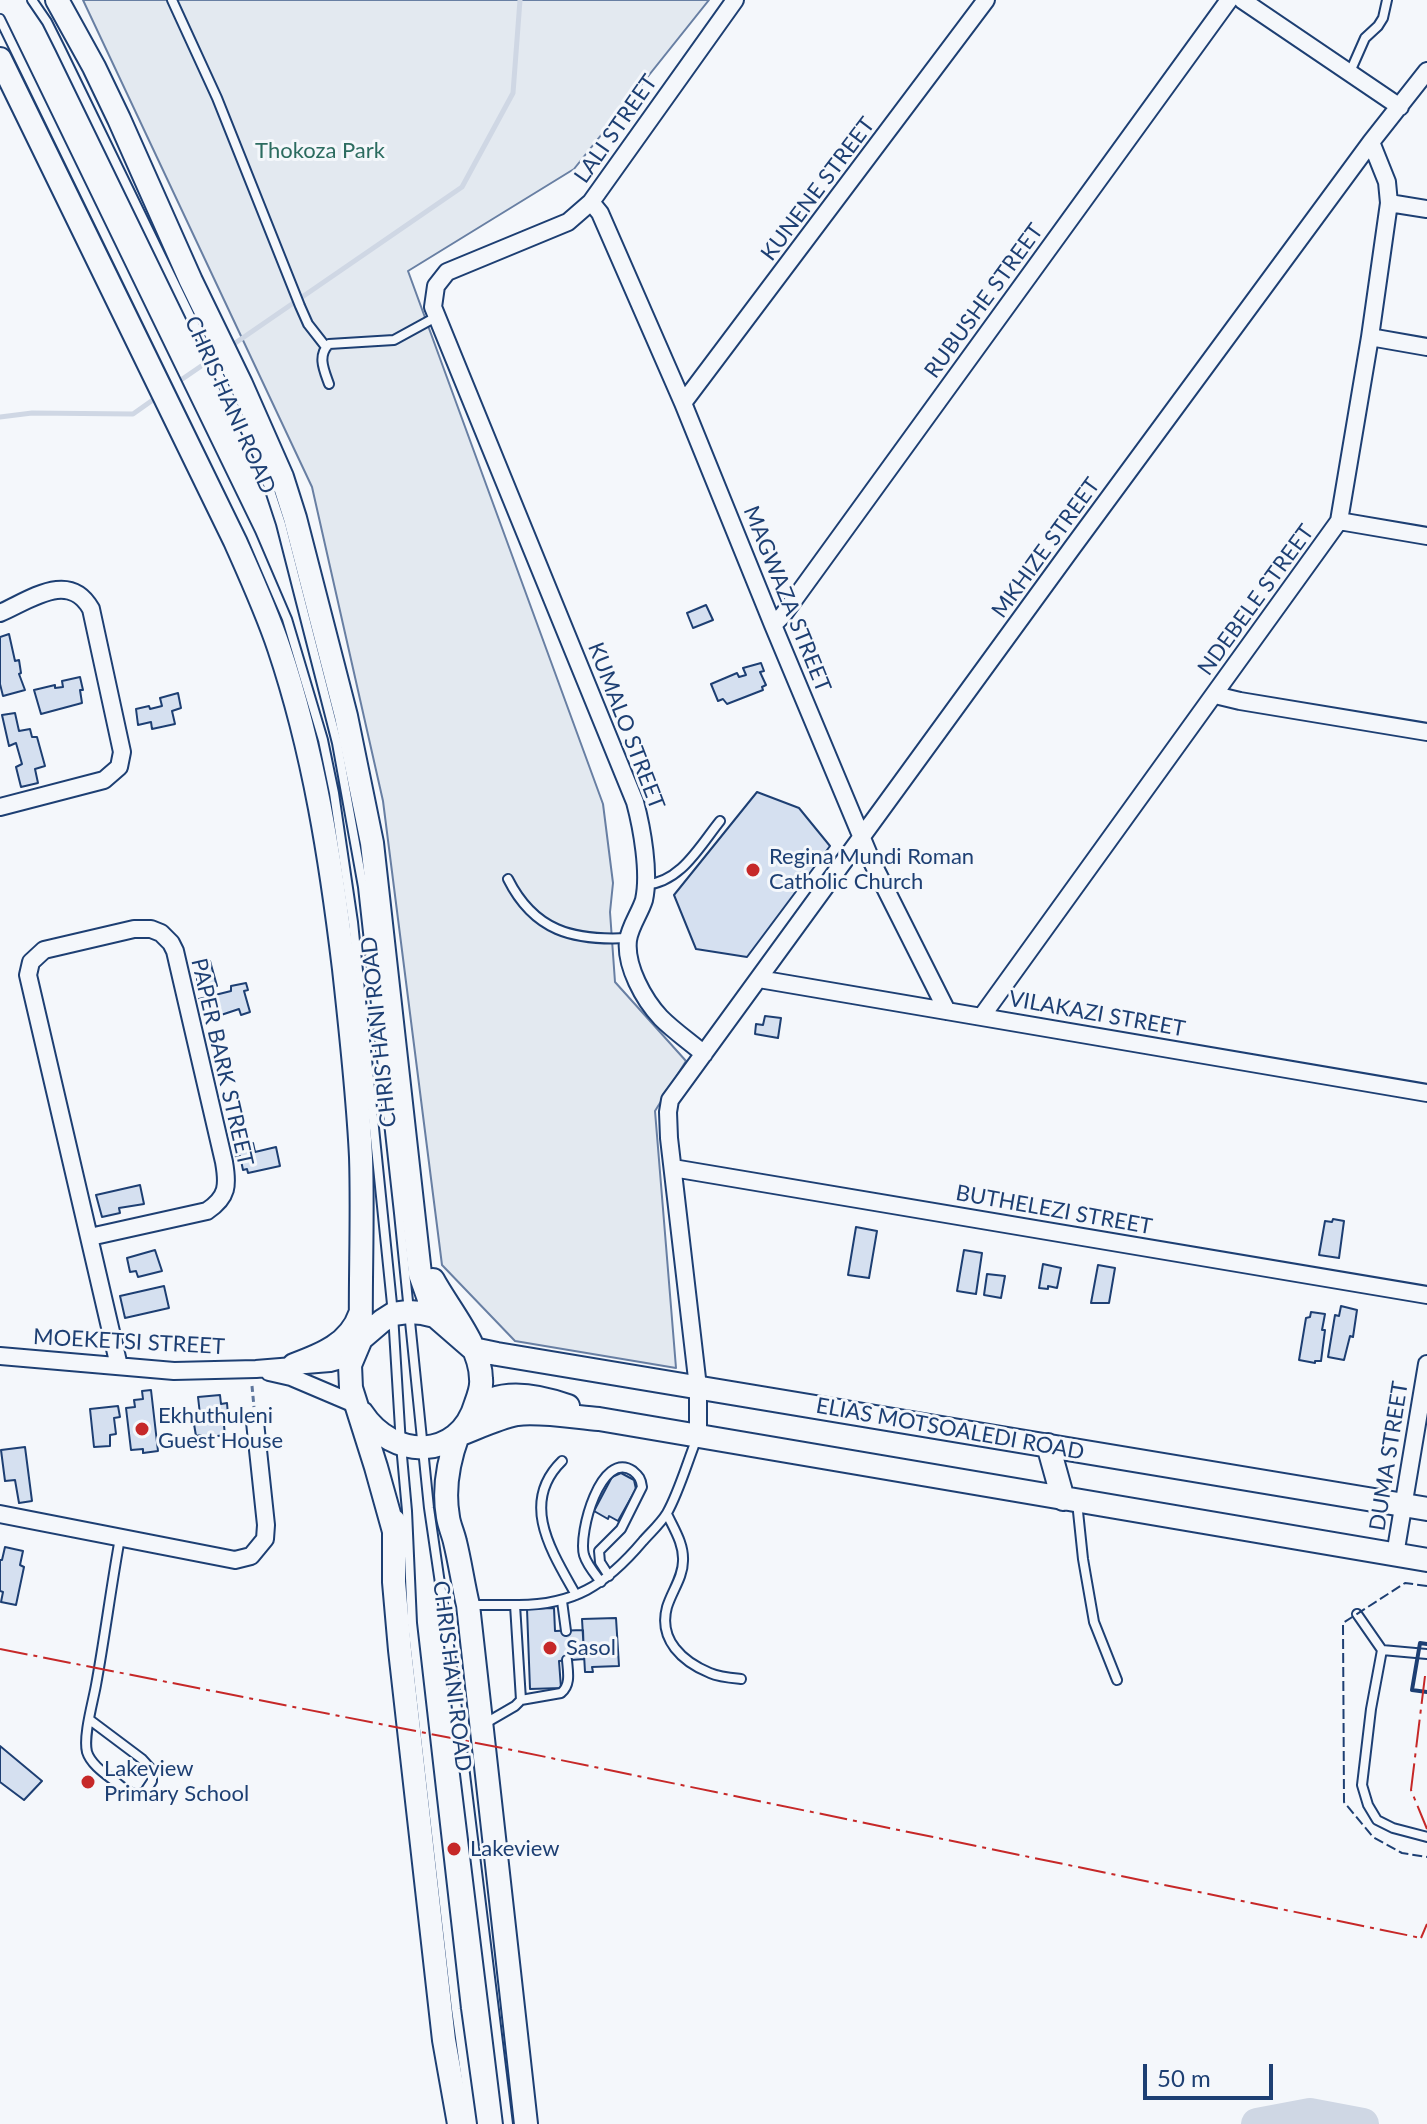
<!DOCTYPE html>
<html>
<head>
<meta charset="utf-8">
<style>
	body { margin:0 }
	#map { position:relative; width:1427px; height:2124px; overflow:hidden; background:#f4f7fb; font-family:Lato,sans-serif }
	canvas { display:block }
	.scale { position:absolute; left:1143px; top:2064px; width:130px; height:36px; box-sizing:border-box; border:4px solid #1d3f73; border-top:0; padding-left:10px; font-size:24px; line-height:28px; white-space:nowrap; color:#1d3f73; -webkit-text-stroke:6px #f4f7fb; paint-order:stroke }
</style>
</head>
<body>
<div id="map">
<canvas width="1427" height="2124"></canvas>
<div class="scale">50 m</div>
</div>
<script>
const context = document.querySelector('canvas').getContext('2d');
context.lineJoin = 'round';
function fill(path, color) { context.fillStyle = color; context.fill(path, 'evenodd'); }
function stroke(path, color, width, dash) { context.strokeStyle = color; context.lineWidth = width; context.lineCap = dash ? 'butt' : 'round'; context.setLineDash(dash || []); context.stroke(path); }
function label(font, color, halo, rows, align = 'center') {
  context.font = font + ' Lato,sans-serif'; context.lineWidth = 6; context.setLineDash([]); context.textBaseline = 'middle'; context.strokeStyle = halo; context.fillStyle = color; for (const [text, x, y, turn = 0] of rows) {
    context.save(); context.translate(x, y); context.rotate((+turn || 0) * Math.PI / 180); context.textAlign = isNaN(turn) ? turn : align; if (halo) context.strokeText(text, 0, 0); context.fillText(text, 0, 0); context.restore();
  }
}
const green = new Path2D(`
	M83,0h626l-135,169 -166,102 195,533 10,79 -3,29 5,70 71,79 -31,50 21,257 -161,-27 -73,-76 -59,-464 -71,-314z`);
fill(green, '#e3e9f0');
stroke(green, '#687fa3', 2);
stroke(new Path2D(`
	M228,348l234,-161 51,-94 7,-93
	M175,384l38,-26
	M0,417l32,-4 101,1 24,-17`), '#cfd7e4', 5);
stroke(new Path2D(`
	M1257,2124l53,-10 53,10`), '#cfd7e4', 32);
const building = new Path2D(`
	M706,605l7,15 -20,8 -6,-15z
	M9,634l6,27 4,-1 2,13 -2,1 6,16 -22,6 -3,-12v-47z
	M761,663l3,8 -4,1 6,13 -4,2 1,3 -36,14 -4,-5 -5,2 -7,-17 26,-11 2,4 7,-2 -3,-7z
	M80,677l3,13h-3l2,13 -41,11 -7,-24 21,-5v3l8,-1 -1,-6z
	M178,693l3,15 -9,3 3,13 -23,5 -1,-7 -13,3 -2,-16 13,-3 1,3 12,-3 -2,-8z
	M15,713l4,18 11,-2 2,8h5l8,29 -10,3 3,14 -17,4 -5,-20 6,-3 -6,-21 -7,3 -7,-31z
	M757,792l42,16 31,38 -83,111 -51,-8 -22,-54z
	M210,961l7,25 -18,4 -2,-11 4,-1 -4,-14z
	M246,983l2,7 -4,1 6,21 -9,3 -2,-6 -30,10 -1,-6 -5,1 -4,-15 32,-8v-5z
	M765,1016l16,2 -3,20 -23,-4 1,-10 7,1z
	M253,1143l2,9 21,-5 4,19 -32,7 -1,-4 -4,1 -3,-14 -4,1 -2,-9z
	M140,1185l4,19 -25,4 1,5 -18,4 -6,-22z
	M1333,1219l11,2 -5,37 -20,-3 6,-34 7,1z
	M856,1227l21,4 -8,47 -21,-3z
	M155,1250l7,21 -24,6 -2,-6 -6,1 -3,-14z
	M964,1250l18,3 -6,41 -19,-3z
	M1043,1264l18,4 -4,20 -9,-2v3l-9,-1z
	M1098,1265l17,3 -6,35h-18z
	M987,1274l18,2 -4,22 -17,-3z
	M164,1286l5,22 -44,10 -5,-22z
	M1341,1306l16,4 -4,27 -3,-1 -6,24 -16,-3 7,-42 4,1z
	M1311,1312l14,2 -3,16h3l-4,31h-6v2l-16,-3 7,-42 4,-1z
	M151,1390l7,61 -15,2v-4l-12,1 -5,-42 9,-1 -1,-7 9,-1 -1,-8z
	M220,1395l1,9 6,-1 1,12 -5,1 2,19 -23,3 -1,-3 -5,1 -2,-12 7,-1 -3,-26z
	M118,1406l2,11 -6,1 2,16 -6,1v11l-16,1 -4,-38z
	M25,1447l7,54 -13,2 -4,-23 -10,1 -4,-31z
	M621,1473l13,7 2,9 -18,32 -9,-5 -1,3 -14,-8 18,-34z
	M5,1547l18,4 -3,14 4,2 -8,38 -15,-3 2,-10 -3,-1v-31h2z
	M554,1608l1,23 28,-1 1,29 -25,2 2,27 -31,1 -3,-80z
	M616,1618l3,48 -27,1 1,5h-8l-3,-53z
	M0,1746l42,35 -18,19 -24,-18z`);
fill(building, '#d5e0f0');
stroke(building, '#1d3f73', 2);
const service = new Path2D(`
	M32,0l15,22 13,26 200,412 21,64 56,219 26,144 36,326 30,295 21,144 58,472
	M172,0l45,98 83,208 8,18 18,23
	M0,19l251,516 36,84 36,121 11,53 19,129 40,392 8,131 6,66 5,112 44,386 16,115
	M1350,72l15,-34 13,-12 5,-8 4,-18
	M329,384c-5,-14 -12,-28 0,-40l65,-4 42,-23
	M508,879c26,52 65,62 120,59
	M645,885c36,-3 54,-38 75,-64
	M562,1461c-43,42 -10,91 14,134
	M1077,1502l6,57 11,63 23,58
	M667,1514c7,15 17,30 16,47 0,16 -11,30 -16,46 -9,33 16,55 43,66 9,4 21,5 31,6
	M601,1582c-6,-8 -14,-17 -17,-27 -6,-22 17,-106 49,-84 6,5 8,8 9,16l-21,42 -22,22 1,11 9,14
	M562,1601l4,30
	M468,1605h47l6,95 -6,6 -31,18
	M515,1605c58,1 91,-20 128,-64 8,-9 18,-18 24,-28 12,-21 21,-53 30,-75
	M1357,1614l25,36 45,4
	M1382,1650l-11,59 -9,76 6,20 9,15 16,8 34,9
	M521,1700l40,-7c10,-8 7,-21 6,-33
	M90,1720l52,39 10,11v11l-8,12c-12,4 -18,-3 -27,-10 -10,-8 -26,-18 -30,-31 -4,-16 6,-50 9,-67 9,-49 15,-98 24,-147`);
const minor = new Path2D(`
	M1242,0l158,107
	M591,202l9,11 83,190 90,222 99,237 75,149
	M1389,203l38,6
	M1370,337l57,10
	M683,403l303,-403
	M1339,521l88,15
	M0,613c30,-13 69,-43 91,-4l31,143 -3,15 -15,13 -104,27
	M773,625l10,-10 446,-615
	M1215,695l25,6 187,31
	M759,979l668,114
	M982,1016l357,-495 31,-184 19,-134 -2,-21 -16,-40
	M704,1054c-14,-12 -30,-23 -43,-36 -17,-18 -36,-52 -33,-78 2,-14 12,-27 16,-40 6,-27 -2,-72 -9,-98l-202,-495 3,-21 11,-14 121,-50 23,-20 144,-202
	M673,1168l754,127
	M90,1237l117,-26c21,-14 21,-26 17,-49l-49,-211 -4,-8 -10,-10 -10,-4h-17l-90,21 -13,12 -3,13 91,391
	M0,1356l174,15 82,-2 74,-6 22,-6
	M269,1372l22,5 66,28
	M698,1437v-50l-29,-249 -1,-26 2,-12 402,-552 299,-406 56,-71
	M0,1514l235,46 16,-4 14,-17 1,-14 -11,-103
	M1395,1555l32,-191`);
const secondary = new Path2D(`
	M57,0l37,67 25,52 72,162 50,103 41,93 13,41 51,198 26,127 48,431 15,42
	M0,59l235,482c16,36 32,71 44,107 35,104 52,213 65,321 7,63 14,125 17,188 2,61 -1,121 0,182
	M294,1365c27,-10 56,-21 66,-51
	M474,1410c25,-23 66,-14 94,-4
	M362,1413c30,46 97,49 114,-10 3,-8 6,-16 5,-24 0,-33 -33,-71 -48,-99
	M1048,1445l15,54
	M394,1521v61l6,68 44,390 15,84
	M395,1535l-19,-68 -25,-79 -1,-23 11,-26 21,-18 11,-7 15,-2 14,1 13,3 38,33 24,5 930,155
	M526,2124l-58,-519c-5,-21 -8,-43 -13,-63 -2,-9 -6,-17 -7,-25 -5,-28 0,-55 10,-82 19,-7 39,-17 59,-21 23,-3 58,3 82,5l828,141`);
stroke(service, '#1d3f73', 12);
stroke(minor, '#1d3f73', 20);
stroke(secondary, '#1d3f73', 26);
stroke(new Path2D(`
	M252,1386l2,21`), '#5e769c', 3, [6, 4]);
stroke(service, '#f4f7fb', 8);
stroke(minor, '#f4f7fb', 16);
stroke(secondary, '#f4f7fb', 22);
stroke(new Path2D(`
	M1427,1586l-22,-3 -62,40 1,179 29,35 29,16 25,4`), '#1d3f73', 2, [10, 4]);
stroke(new Path2D(`
	M1427,1644l-7,-1 -8,47 15,2`), '#1d3f73', 4);
stroke(new Path2D(`
	M0,1649l517,102 904,187
	M1425,1676l-14,114 16,39
	M1421,1938l6,-14`), '#c62828', 2, [28, 6, 4, 6]);
for (const [x, y, r, color] of [
	[753,870,8,"#c62828"],
	[142,1429,8,"#c62828"],
	[550,1648,8,"#c62828"],
	[88,1782,8,"#c62828"],
	[454,1849,8,"#c62828"]
]) { const dot = new Path2D(); dot.arc(x, y, r, 0, 2 * Math.PI); context.fillStyle = color; context.fill(dot); stroke(dot, '#f4f7fb', 3); }
label('22px', '#1d3f73', '#f4f7fb', [
	["LALI STREET",616,129,-55],
	["KUNENE STREET",818,189,-53],
	["RUBUSHE STREET",984,301,-54],
	["CHRIS HANI ROAD",230,405,66],
	["MKHIZE STREET",1046,548,-54],
	["MAGWAZA STREET",787,599,68],
	["NDEBELE STREET",1256,600,-54],
	["KUMALO STREET",626,726,69],
	["VILAKAZI STREET",1097,1014,10],
	["CHRIS HANI ROAD",379,1032,-96],
	["PAPER BARK STREET",222,1062,77],
	["BUTHELEZI STREET",1054,1210,10],
	["MOEKETSI STREET",129,1342,3],
	["ELIAS MOTSOALEDI ROAD",950,1429,10],
	["DUMA STREET",1389,1456,-81],
	["CHRIS HANI ROAD",452,1676,83]
]);
label('22px', '#2c6c60', '#f4f7fb', [
	["Thokoza Park",320,151]
]);
label('22px', '#1d3f73', '#f4f7fb', [
	["Regina Mundi Roman",769,857],
	["Catholic Church",769,882],
	["Ekhuthuleni",158,1416],
	["Guest House",158,1441],
	["Sasol",566,1648],
	["Lakeview",104,1769],
	["Primary School",104,1794],
	["Lakeview",470,1849]
], 'left');
</script>
</body>
</html>
